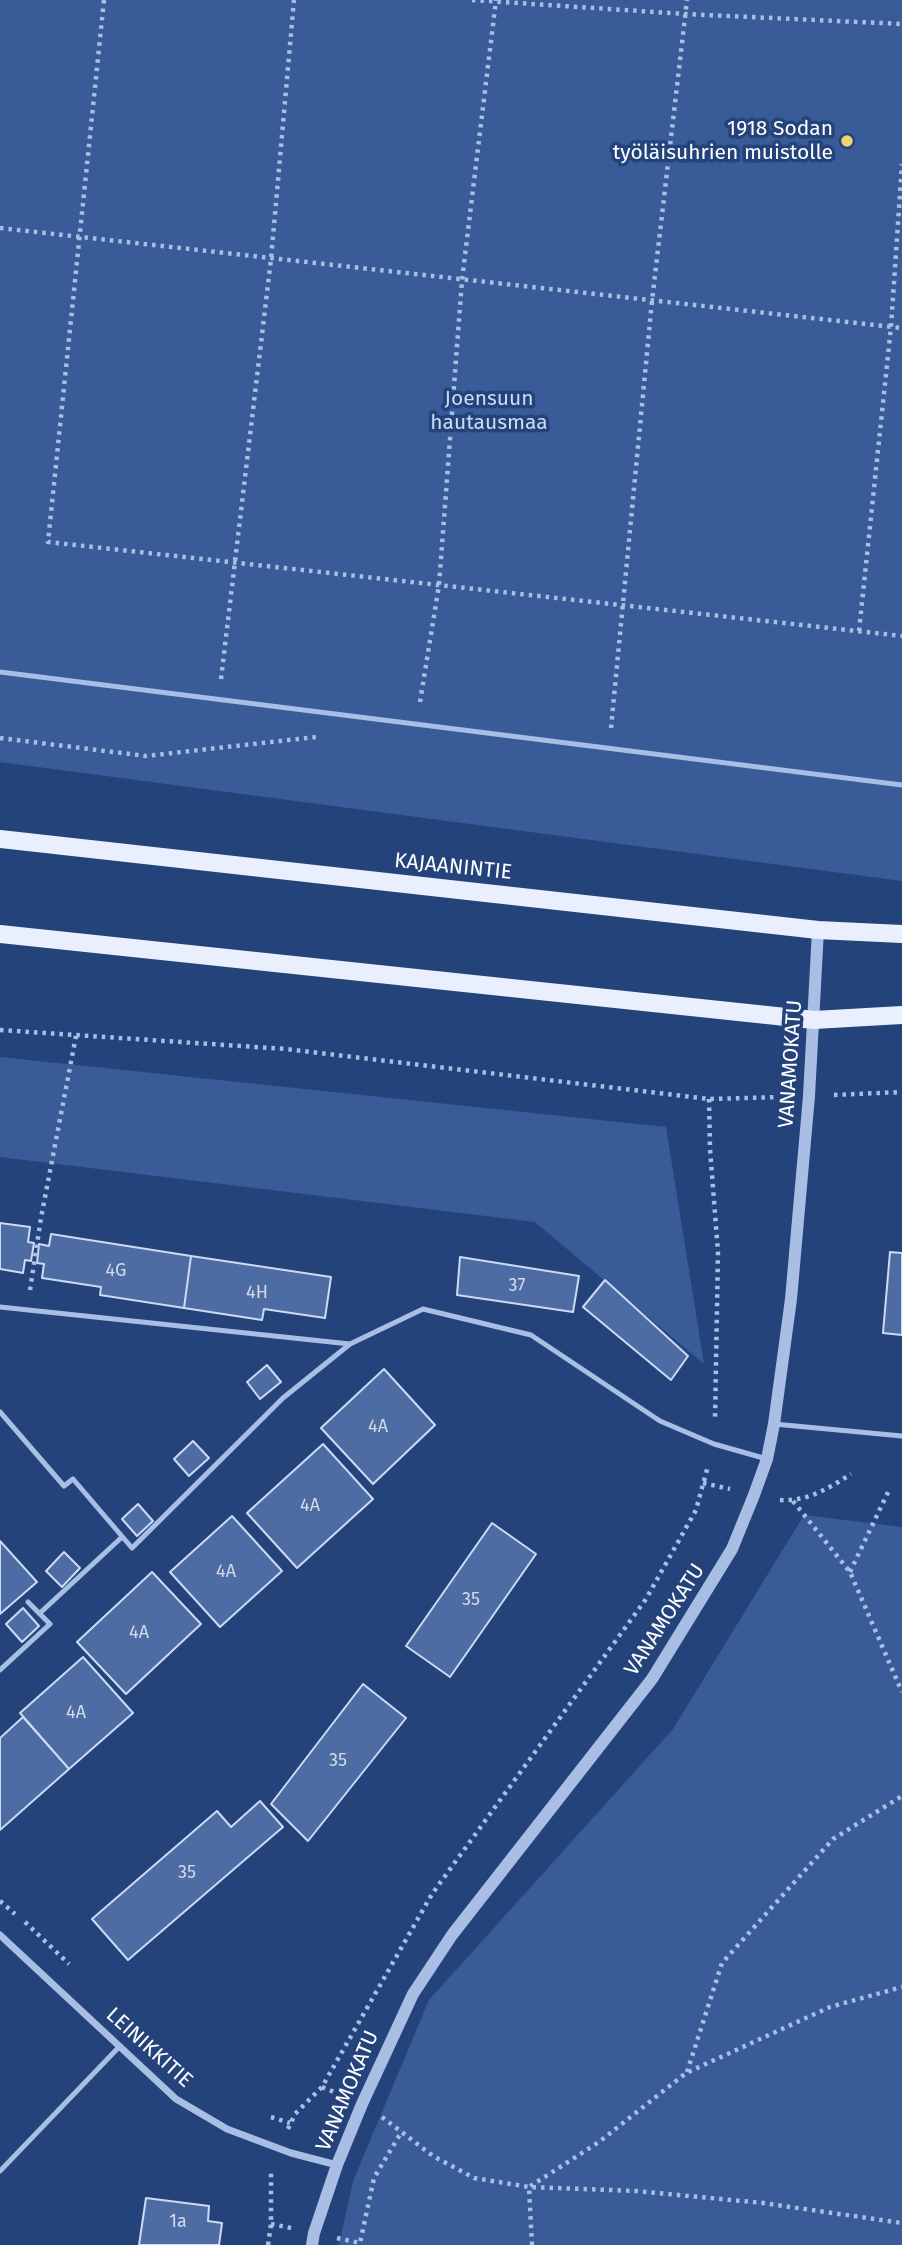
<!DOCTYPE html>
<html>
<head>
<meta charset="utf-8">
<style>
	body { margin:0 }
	canvas { display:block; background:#25437b }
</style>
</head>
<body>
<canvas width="902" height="2245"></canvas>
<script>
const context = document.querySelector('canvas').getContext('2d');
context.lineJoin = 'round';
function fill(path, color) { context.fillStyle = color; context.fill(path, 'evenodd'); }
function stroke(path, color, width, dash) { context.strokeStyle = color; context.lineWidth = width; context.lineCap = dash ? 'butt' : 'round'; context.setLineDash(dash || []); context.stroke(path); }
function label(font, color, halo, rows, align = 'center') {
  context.font = font + ' "Fira Sans",sans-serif'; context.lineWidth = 7; context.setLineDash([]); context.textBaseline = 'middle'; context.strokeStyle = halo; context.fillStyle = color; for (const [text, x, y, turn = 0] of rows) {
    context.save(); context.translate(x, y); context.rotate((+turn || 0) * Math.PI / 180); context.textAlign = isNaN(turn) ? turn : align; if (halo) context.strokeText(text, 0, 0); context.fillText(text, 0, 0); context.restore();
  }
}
fill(new Path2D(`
	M0,0h902v881l-902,-119z
	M0,1057l666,70 38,237 -169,-142 -535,-65z
	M804,1515l98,12v718h-563l14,-64 76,-181 244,-271z`), '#395b98');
const building = new Path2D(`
	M0,1223l30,4 -2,15 6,1 -3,18 -6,-1 -2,13 -23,-4z
	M51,1234l140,22 -7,52 -84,-13 1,-8 -59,-9 2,-14 -7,-1 2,-19 10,2z
	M890,1252l12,1v82l-19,-2z
	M191,1256l140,21 -6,41 -61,-9 -2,11 -78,-12z
	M460,1257l119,19 -6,36 -116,-17z
	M605,1280l83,76 -17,24 -88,-73z
	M267,1365l14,17 -21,17 -13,-17z
	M384,1369l51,56 -62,59 -52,-56z
	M193,1441l16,17 -20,18 -15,-17z
	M323,1444l50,55 -76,69 -50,-55z
	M138,1504l15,17 -16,15 -15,-17z
	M232,1516l50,55 -62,56 -50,-55z
	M492,1523l44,31 -86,123 -44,-31z
	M0,1541l37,41 -37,32z
	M64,1552l16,16 -18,19 -16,-16z
	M152,1572l49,52 -75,70 -49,-52z
	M23,1608l16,18 -17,16 -16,-18z
	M83,1657l50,56 -64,56 -49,-56z
	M363,1684l43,34 -98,123 -37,-37z
	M23,1717l46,52 -69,61v-92z
	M260,1801l23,26 -155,133 -36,-41 125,-108 14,16z
	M146,2198l63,8 -1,15 14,2 -3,22h-80z`);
fill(building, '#4e6ca4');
stroke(building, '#ccdaf4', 2);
stroke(new Path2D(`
	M104,0l-56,542 854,94
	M472,0l213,14 217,10
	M0,228l902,100
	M859,631l32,-304 11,-163
	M221,679l50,-420 23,-259
	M420,702l19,-117 23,-305 34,-280
	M611,728l41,-427 35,-301
	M0,738l146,18 170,-19
	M0,1030l286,19 423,50 74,-2
	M834,1095l68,-3
	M709,1099l1,50 8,103 -3,168
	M30,1290l11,-72 35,-182
	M703,1483l27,6
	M780,1500c27,2 49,-12 71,-26
	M793,1501l57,71 52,120
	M850,1572l40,-84
	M0,1901l15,13
	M25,1922l44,42
	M687,2072l35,-109 111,-124 69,-43
	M322,2087l19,8
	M271,2117l19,6
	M382,2117l51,39 41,22 55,9 107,4 127,12 139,20
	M288,2129l7,-15 27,-27 110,-193 214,-295 50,-89 12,-44
	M271,2224l20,4
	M337,2238l23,5 14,-65 28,-47
	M268,2245l3,-21v-55
	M532,2245l-3,-58 70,-45 87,-69 144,-66 72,-20`), '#a9bee4', 4.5, [3.5, 5]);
stroke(new Path2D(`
	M0,672l902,113
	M0,1307l350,37
	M0,1412l64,74 9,-7 59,69 151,-150 67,-54 73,-35 108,26 129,86 54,23 53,15
	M774,1424l128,12
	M40,1613l82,-76
	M0,1670l50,-46 -22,-22
	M0,2171l119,-124`), '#a9bee4', 5);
stroke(new Path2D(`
	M0,1935l176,164 51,30 64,24 46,12`), '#a9bee4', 7);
stroke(new Path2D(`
	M312,2245l2,-12 23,-68 25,-61 51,-110 39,-59 200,-256 80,-130 22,-54 13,-36 7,-35 17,-125 18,-203 9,-166`), '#a9bee4', 12);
stroke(new Path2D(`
	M0,839l818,91 84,4
	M0,934l814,86 88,-5`), '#e9effc', 18);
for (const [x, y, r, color] of [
	[847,141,7,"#edd56e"]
]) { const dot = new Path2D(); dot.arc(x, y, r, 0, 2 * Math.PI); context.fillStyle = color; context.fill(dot); stroke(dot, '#25437b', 2.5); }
label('18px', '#d3dae8', null, [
	["4G",116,1271],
	["37",517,1286],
	["4H",257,1293],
	["4A",378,1427],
	["4A",310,1506],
	["4A",226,1572],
	["35",471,1600],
	["4A",139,1633],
	["4A",76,1713],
	["35",338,1761],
	["35",187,1873],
	["1a",178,2222]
]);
label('21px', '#fff', '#25437b', [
	["1918 Sodan",833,129],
	["työläisuhrien muistolle",833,153]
], 'right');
label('21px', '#ccdaf4', '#25437b', [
	["Joensuun",489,399],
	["hautausmaa",489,423]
]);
label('21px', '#fff', '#25437b', [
	["KAJAANINTIE",453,867,6],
	["VANAMOKATU",791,1064,-86],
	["VANAMOKATU",665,1620,-57],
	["LEINIKKITIE",149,2048,42],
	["VANAMOKATU",348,2091,-67]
]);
</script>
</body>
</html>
